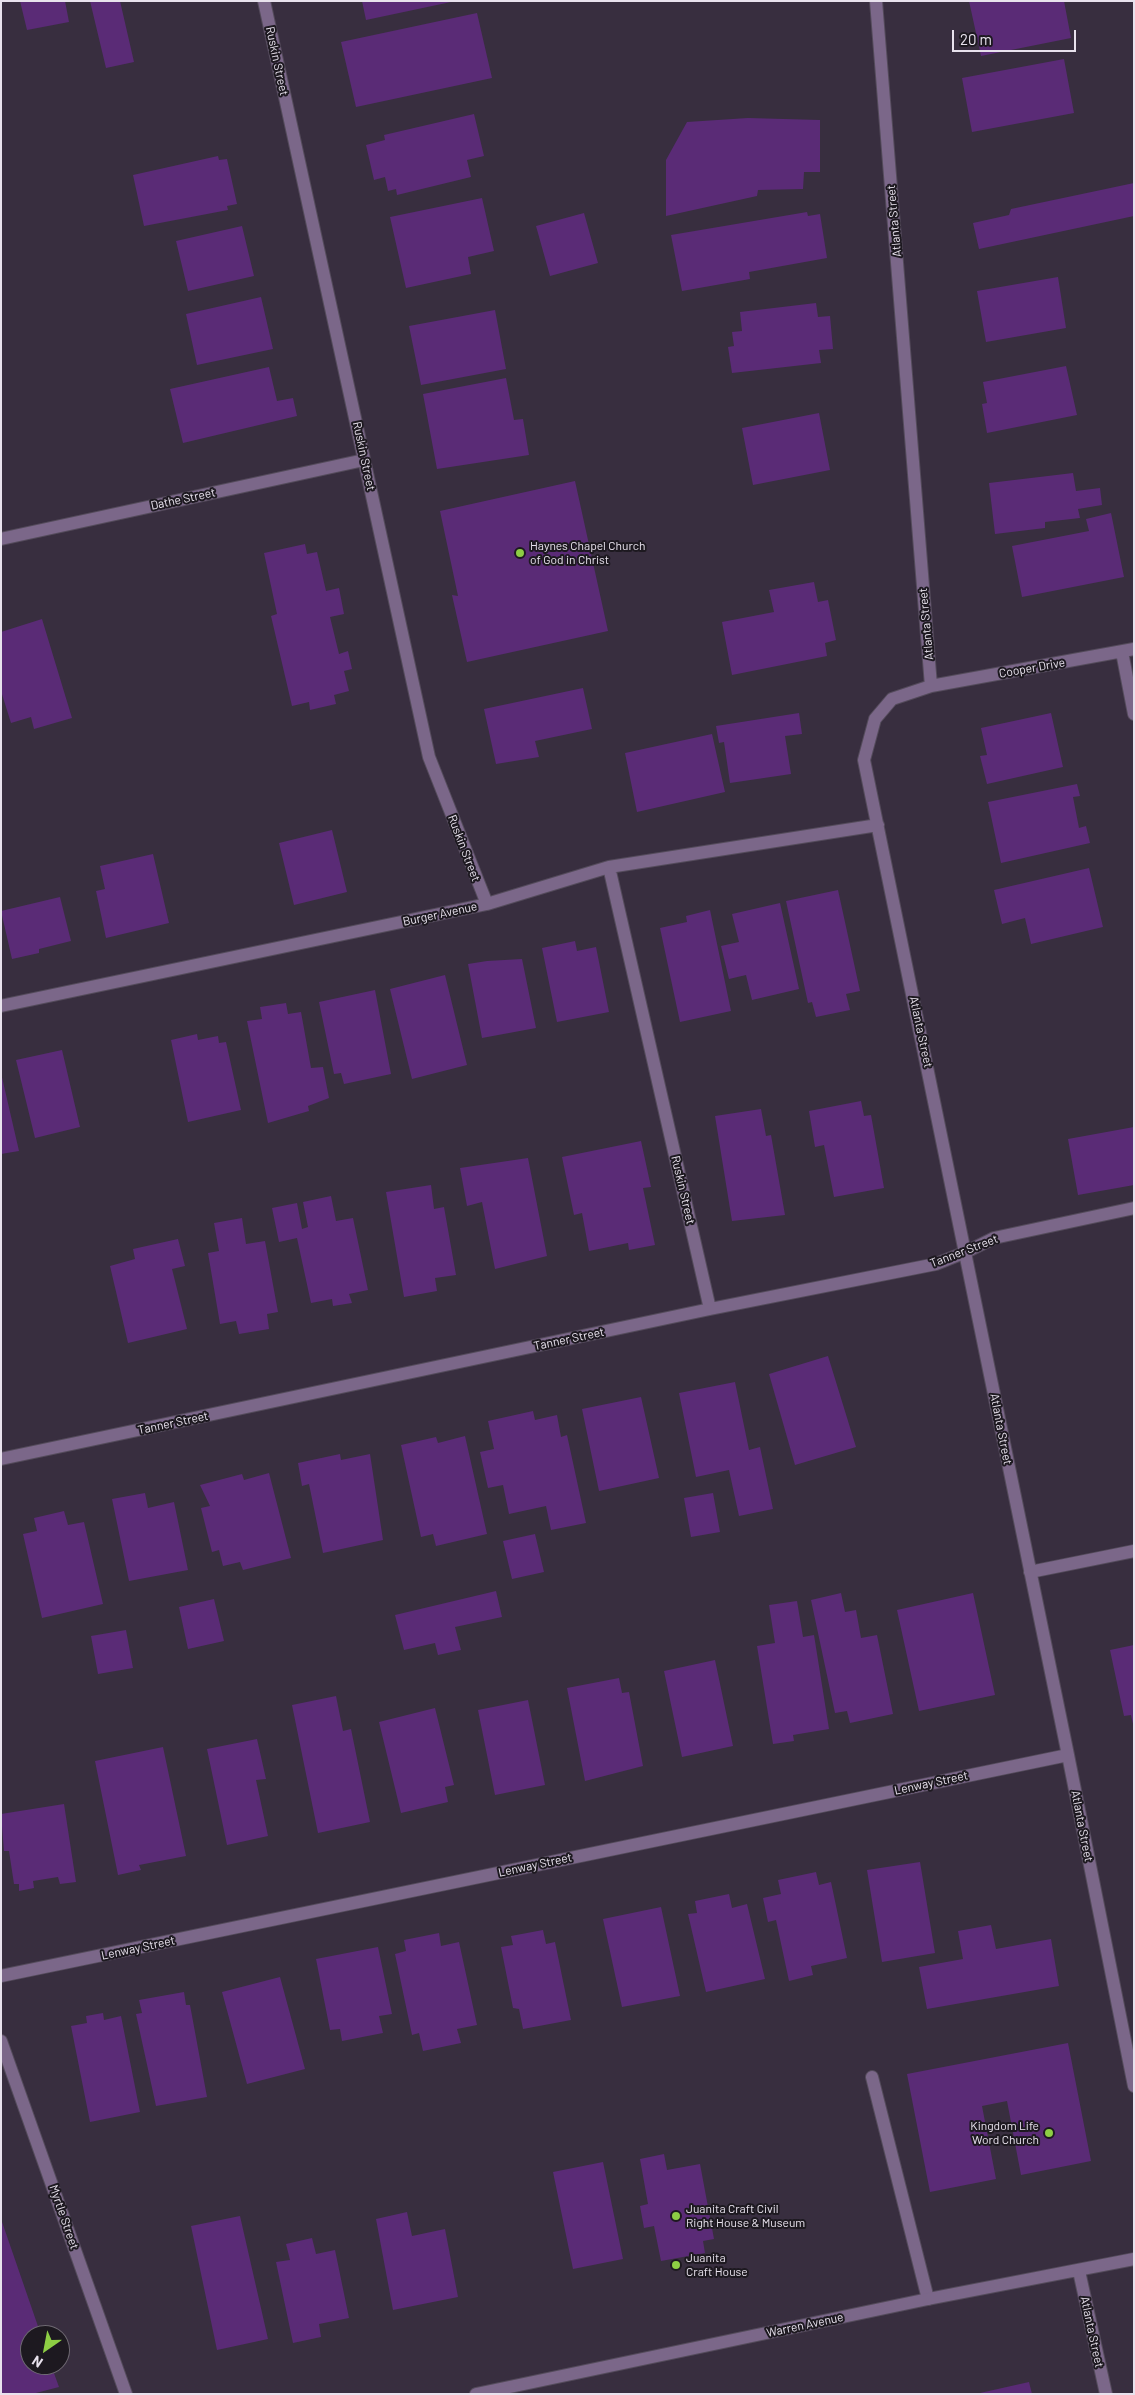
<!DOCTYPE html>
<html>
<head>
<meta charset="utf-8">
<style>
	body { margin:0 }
	#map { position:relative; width:1135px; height:2395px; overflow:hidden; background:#382e3f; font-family:Barlow,sans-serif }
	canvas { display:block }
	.frame { position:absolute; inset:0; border:2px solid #e8e2ed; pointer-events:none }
	.north { position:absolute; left:20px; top:2325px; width:50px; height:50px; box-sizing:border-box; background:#1d1920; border:1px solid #6e6972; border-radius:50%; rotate:213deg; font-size:14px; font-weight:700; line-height:20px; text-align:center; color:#e8e2ed }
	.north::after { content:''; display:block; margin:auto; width:18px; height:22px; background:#8dce44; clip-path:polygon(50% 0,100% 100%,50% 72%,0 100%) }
	.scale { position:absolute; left:952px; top:30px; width:124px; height:22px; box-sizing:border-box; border:2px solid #e8e2ed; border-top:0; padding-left:6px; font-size:15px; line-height:18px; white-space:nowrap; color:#e8e2ed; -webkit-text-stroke:4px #1d1920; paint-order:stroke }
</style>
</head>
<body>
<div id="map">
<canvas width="1135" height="2395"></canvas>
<div class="frame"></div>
<div class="north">N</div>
<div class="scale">20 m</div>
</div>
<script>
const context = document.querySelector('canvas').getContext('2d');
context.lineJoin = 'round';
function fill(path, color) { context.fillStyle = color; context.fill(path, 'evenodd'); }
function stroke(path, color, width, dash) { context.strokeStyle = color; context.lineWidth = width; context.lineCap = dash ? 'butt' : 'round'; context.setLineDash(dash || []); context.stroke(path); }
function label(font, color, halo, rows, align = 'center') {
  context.font = font + ' Barlow,sans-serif'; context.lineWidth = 4; context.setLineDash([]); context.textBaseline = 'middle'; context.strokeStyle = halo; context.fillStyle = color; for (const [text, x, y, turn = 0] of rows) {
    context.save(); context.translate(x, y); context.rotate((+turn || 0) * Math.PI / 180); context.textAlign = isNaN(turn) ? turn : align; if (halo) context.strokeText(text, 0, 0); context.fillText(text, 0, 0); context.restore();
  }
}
fill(new Path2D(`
	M20,1h45l4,21 -42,8z
	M90,1h30l14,61 -28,6z
	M362,1h89v1l-85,18z
	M969,1h95l7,37 -90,18z
	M477,13l15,65 -136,29 -15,-65z
	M1064,59l10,54 -102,19 -10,-54z
	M474,114l10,42 -17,4 4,17 -74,18 -1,-6 -8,2 -3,-14 -11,3 -8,-35 19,-5 -1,-5z
	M748,118l72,2v52h-16l-1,17 -45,1 -1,6 -91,20v-56l21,-38z
	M218,156l1,4 8,-1 10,45 -10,2 1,4 -84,16 -11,-51z
	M1134,183v33l-155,33 -6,-26 36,-8 2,-6z
	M482,198l12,53 -26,6 3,17 -65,14 -16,-71z
	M807,212l1,4 12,-2 7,44 -78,14 1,7 -68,12 -11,-56z
	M584,213l14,50 -48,13 -14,-50z
	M242,226l12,50 -66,15 -12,-50z
	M1058,277l8,51 -80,14 -9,-51z
	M261,297l12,52 -76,16 -11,-51z
	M816,303l2,14 12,-1 3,33 -14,1 2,13 -89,10 -4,-26 6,-1 -2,-14 10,-1 -2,-19z
	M495,310l11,59 -85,16 -12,-59z
	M1066,366l11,49 -90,18 -5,-29 5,-1 -4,-21z
	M269,367l8,34 16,-3 4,18 -114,27 -13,-54z
	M506,378l8,42 9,-1 6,36 -92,14 -14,-75z
	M819,413l11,57 -77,15 -11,-57z
	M1073,473l3,18 24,-3 2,17 -24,4 2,9 -35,4v6l-50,6 -6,-51z
	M575,481l33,150 -141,31 -15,-67 6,1 -18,-85z
	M1111,513l13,64 -102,20 -10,-51 77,-15 -3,-12z
	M305,544l2,10 10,-2 9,39 13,-3 5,26 -14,3 9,37 9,-3 4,18 -8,2 5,20 -15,4 2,9 -26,6 -1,-8 -17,4 -21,-90 6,-2 -13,-61z
	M814,582l4,20 10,-2 8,40 -11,3 2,13 -95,19 -10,-53 52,-10 -5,-22z
	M42,619l30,99 -38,11 -3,-12 -20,6 -10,-32v-59z
	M583,688l9,41 -57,12 4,16 -43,7 -12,-55z
	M799,713l3,21 -17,2 6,38 -61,9 -6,-41 -5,1 -3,-17z
	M1051,713l12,54 -76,17 -7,-28 7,-1 -6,-27z
	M712,734l13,58 -88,20 -12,-59z
	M1077,784l3,12 -7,1 6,31 7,-2 4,17 -89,20 -13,-61z
	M332,830l15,62 -53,13 -15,-62z
	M153,854l16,69 -63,15 -10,-47 9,-2 -5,-23z
	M1089,868l14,59 -72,17 -6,-26 -23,6 -8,-34z
	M838,890l22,101 -14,3 4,16 -34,7 -4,-15 -4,1 -22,-102z
	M60,897l11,44 -32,8v4l-27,6 -11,-48z
	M780,903l19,86 -47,11 -6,-25 -17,4 -8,-33 18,-4 -7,-28z
	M710,910l21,101 -51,11 -20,-94 27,-6 -1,-6z
	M575,941l2,10 19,-4 13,65 -52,10 -15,-74z
	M522,959l14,69 -54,10 -14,-74 19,-3z
	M445,975l22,90 -55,14 -22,-90z
	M375,990l16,84 -47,10 -3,-11 -7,1 -15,-72z
	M286,1003l2,11 13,-2 10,56 12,-1 6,31 -21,8 1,5 -41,12 -21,-102 15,-2 -2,-12z
	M197,1034l1,6 20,-4 1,7 7,-1 15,68 -53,12 -17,-82z
	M62,1050l18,77 -45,11 -19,-78z
	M1,1073l18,78 -18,3z
	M861,1101l3,15 7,-1 13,73 -50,9 -10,-52 -9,2 -6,-36z
	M761,1109l5,27 5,-1 14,80 -53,6 -17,-105z
	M1134,1127v58l-56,10 -10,-56z
	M641,1141l10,46 -8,1 12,57 -26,5 -1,-7 -39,8 -7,-38 -8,2 -12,-58z
	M528,1158l19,98 -52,13 -13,-67 -15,4 -7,-38z
	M431,1185l3,24 10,-2 12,68 -21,3 2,13 -33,6 -18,-105z
	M331,1196l5,25 17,-3 15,72 -19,4 3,9 -19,3 -1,-7 -21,4 -14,-65 -18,4 -7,-34 25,-5 5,26 6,-2 -5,-25z
	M242,1218l4,26 19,-3 13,71 -11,2 2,15 -30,5 -3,-13 -16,3 -12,-71 11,-2 -5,-28z
	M178,1239l7,27 -13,3 15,60 -59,14 -18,-77 25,-7 -2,-10z
	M828,1356l28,91 -61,18 -26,-91z
	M735,1382l14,68 11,-3 13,62 -34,7 -10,-46 -33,7 -17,-84z
	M641,1397l18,81 -60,13 -17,-82z
	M533,1411l2,9 22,-5 4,22 6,-2 19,88 -35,7 -5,-24 -37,8 -6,-29 -15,3 -8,-36 14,-3 -6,-28z
	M465,1436l22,98 -51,12 -3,-12 -12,3 -20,-92 35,-8 2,6z
	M340,1454l1,6 29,-6 13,86 -60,13 -14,-69 -7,2 -4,-23z
	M269,1473l22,85 -48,12 -3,-8 -17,4 -4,-16 -7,2 -11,-44 9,-2 -10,-21 42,-11 2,6z
	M145,1493l3,15 26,-6 14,68 -59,11 -17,-82z
	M713,1493l7,39 -29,5 -7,-39z
	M64,1511l4,14 16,-3 19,82 -61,14 -19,-84 14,-3 -3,-13z
	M535,1534l9,38 -32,7 -9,-38z
	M496,1591l6,26 -47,10 6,23 -23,5 -3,-12 -31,7 -9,-35z
	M841,1593l4,19 11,-2 5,28 16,-3 16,79 -43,9 -3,-12 -12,2 -24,-113z
	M973,1593l22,102 -76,16 -22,-101z
	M214,1599l10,42 -36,8 -9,-42z
	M797,1601l6,36 11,-2 15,94 -36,6 1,6 -21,3 -16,-98 18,-3 -6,-38z
	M126,1630l7,38 -35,6 -7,-38z
	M1134,1645v79h-1l-2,-9 -7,1 -14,-66z
	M715,1660l18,86 -51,11 -18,-86z
	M619,1678l3,15 7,-1 14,74 -58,15 -18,-93z
	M336,1696l7,35 8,-2 19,93 -52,11 -26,-128z
	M528,1700l17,85 -50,10 -17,-85z
	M435,1708l19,77 -9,2 3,15 -47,11 -22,-91z
	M257,1739l9,40 -10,1 12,56 -41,9 -20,-96z
	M163,1747l23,109 -47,9 2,5 -23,5 -23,-114z
	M64,1804l12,78 -16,2 -2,-7 -25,4 1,7 -15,3v-7h-5l-5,-33h-5l-3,-37z
	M920,1862l15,91 -53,9 -15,-92z
	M816,1872l3,13 12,-3 16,76 -36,8 2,9 -24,6 -13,-61 -8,2 -5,-24 18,-4 -3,-14z
	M729,1894l3,14 15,-4 18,75 -59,13 -18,-78 9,-1 -2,-12z
	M661,1907l19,89 -58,11 -19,-88z
	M991,1925l5,24 55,-10 8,47 -132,23 -8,-42 44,-8 -5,-28z
	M543,1930l3,14 9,-2 16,78 -48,9 -4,-20 -6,-1 -12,-61 12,-2 -2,-9z
	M439,1933l2,13 18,-4 18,83 -20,4 4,14 -38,8 -4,-18 -7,2 -17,-81 11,-3 -2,-11z
	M378,1947l14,67 -13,2 4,17 -41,8 -2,-12 -10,1 -14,-71z
	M280,1977l25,92 -58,15 -25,-92z
	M184,1992l2,13h4l17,92 -51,9 -20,-92 6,-1 -3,-13z
	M103,2013l1,7 17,-4 19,96 -50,10 -19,-96 16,-3 -1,-7z
	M1068,2043l23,118 -70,14 -14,-74 -25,5 14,73 -66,13 -23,-118z
	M664,2154l3,16 33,-6 14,75 -11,2 2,12 -44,8 -7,-35 -10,2 -4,-22 8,-2 -8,-45z
	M603,2162l20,97 -50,10 -20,-97z
	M407,2212l5,24 33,-7 13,68 -65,13 -17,-91z
	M240,2216l28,123 -51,11 -26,-124z
	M1,2219l40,116h-11v30h21l8,22 -27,7h-31z
	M312,2238l4,16 19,-4 14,68 -30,6 2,13 -28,6 -17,-81 14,-2 -4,-16z
	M1029,2382l3,12h-52v-1z`), '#5a2b76');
const service = new Path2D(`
	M966,1252l28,-14 140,-30
	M872,2077l56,222`);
const minor = new Path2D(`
	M264,1l165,756 58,147
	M876,1l55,685
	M1,539l363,-79
	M1134,649l-203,37 -39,13 -17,20 -11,41 204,995 66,331
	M1122,652l12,62
	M609,867l101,442
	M1,1006l486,-102 122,-37 269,-42
	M1,1459l709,-150 226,-45 30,-12
	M1030,1572l104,-21
	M1,1976l1067,-221
	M1,2041l125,353
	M1079,2271l27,123
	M476,2394l452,-95 206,-40`);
stroke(service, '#544b5b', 14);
stroke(minor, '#544b5b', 14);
stroke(service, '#7b6789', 12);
stroke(minor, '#7b6789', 12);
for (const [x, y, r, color] of [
	[520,553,5,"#8dce44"],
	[1049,2133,5,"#8dce44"],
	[676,2216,5,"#8dce44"],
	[676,2265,5,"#8dce44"]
]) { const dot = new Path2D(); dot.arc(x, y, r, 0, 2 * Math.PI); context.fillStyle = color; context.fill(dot); stroke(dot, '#1d1920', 2); }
label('12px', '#e8e2ed', '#1d1920', [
	["Ruskin Street",277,61,78],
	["Atlanta Street",894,221,-95],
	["Ruskin Street",364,456,78],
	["Dathe Street",183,499,-12],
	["Atlanta Street",926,624,-95],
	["Cooper Drive",1032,668,-10],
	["Ruskin Street",464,848,69],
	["Burger Avenue",440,914,-12],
	["Atlanta Street",921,1032,78],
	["Ruskin Street",683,1190,77],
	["Tanner Street",964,1251,-21],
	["Tanner Street",569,1339,-12],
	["Tanner Street",173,1423,-12],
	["Atlanta Street",1001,1429,79],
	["Lenway Street",931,1783,-12],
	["Atlanta Street",1082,1826,79],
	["Lenway Street",535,1865,-12],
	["Lenway Street",138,1948,-12],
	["Myrtle Street",64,2217,71],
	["Warren Avenue",805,2325,-12],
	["Atlanta Street",1092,2332,78]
]);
label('12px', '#e8e2ed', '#1d1920', [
	["Haynes Chapel Church",530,546],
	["of God in Christ",530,560],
	["Kingdom Life",1039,2126,"right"],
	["Word Church",1039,2140,"right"],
	["Juanita Craft Civil",686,2209],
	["Right House & Museum",686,2223],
	["Juanita",686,2258],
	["Craft House",686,2272]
], 'left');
</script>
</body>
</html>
